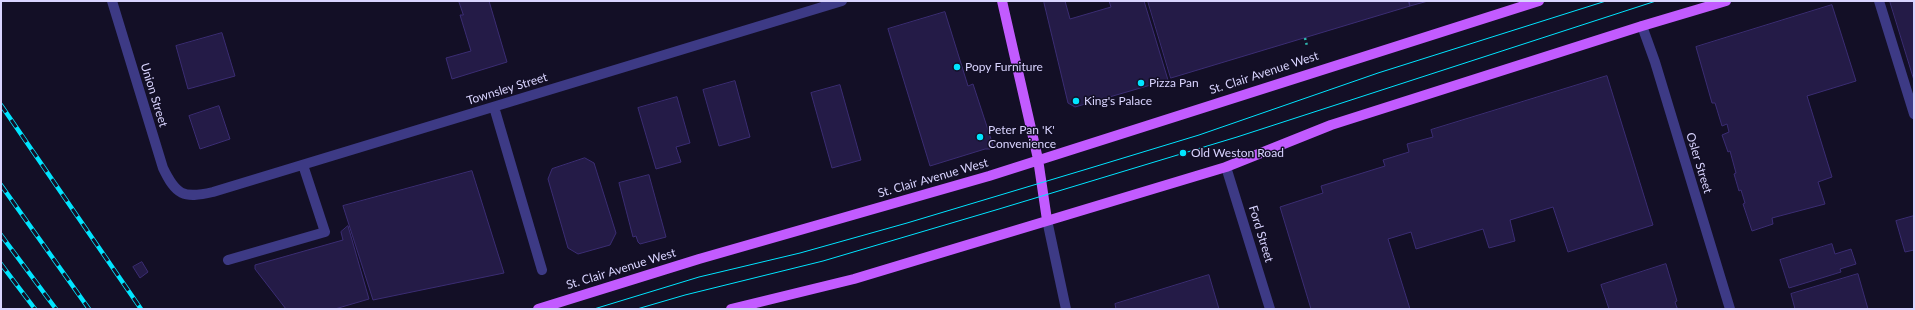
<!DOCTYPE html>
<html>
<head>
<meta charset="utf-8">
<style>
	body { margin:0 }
	#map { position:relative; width:1915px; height:310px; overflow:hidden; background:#130f26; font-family:Lato,sans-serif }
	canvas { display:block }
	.frame { position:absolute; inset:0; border:2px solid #d9d4ff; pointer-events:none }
</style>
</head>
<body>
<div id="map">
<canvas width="1915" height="310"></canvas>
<div class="frame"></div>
</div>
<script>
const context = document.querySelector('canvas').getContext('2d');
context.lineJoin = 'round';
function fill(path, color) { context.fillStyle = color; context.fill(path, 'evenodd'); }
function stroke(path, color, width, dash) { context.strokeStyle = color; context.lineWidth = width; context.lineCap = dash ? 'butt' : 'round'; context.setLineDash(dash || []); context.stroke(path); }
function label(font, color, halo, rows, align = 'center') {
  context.font = font + ' Lato,sans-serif'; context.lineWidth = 3; context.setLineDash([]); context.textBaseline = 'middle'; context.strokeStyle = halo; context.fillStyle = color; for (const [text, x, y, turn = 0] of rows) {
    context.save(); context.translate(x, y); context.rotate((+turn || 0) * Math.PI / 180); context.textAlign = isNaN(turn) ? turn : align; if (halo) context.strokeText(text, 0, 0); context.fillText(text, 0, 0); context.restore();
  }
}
const building = new Path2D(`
	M459,1h30l18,61 -55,17 -6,-21 25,-7 -11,-36h3z
	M1045,1h20l5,18 41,-12 -2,-6h35l24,79 -93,27 -7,-4 -24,-100z
	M1148,1h261l1,5 -239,72z
	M1409,1h19l-18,5z
	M1890,1h24v79z
	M1832,5l24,76 -49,15 25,81 -14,5 7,22 -53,14 1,6 -21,7 -9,-27 2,-1 -4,-13 -2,1 -5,-17 2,-1 -6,-22 -2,1 -6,-17 7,-3 -2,-8 -5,2 -7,-23h-3l-16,-56z
	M945,12l23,74 5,-2 20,61 -3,4h-5l-55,17 -42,-137z
	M222,33l13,43 -47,13 -12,-43z
	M1607,76l46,149 -85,27 -15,-45 -43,13 5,21 -26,7 -6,-19 -67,20 -5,-17 -23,7 22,70h-99l-31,-102 43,-14 -2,-7 64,-20 -2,-6 26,-8 -2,-8 26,-7 -2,-7z
	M735,81l15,56 -31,9 -16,-56z
	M840,85l21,75 -29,8 -21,-75z
	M677,97l13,46 -14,4 5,15 -25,7 -18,-61z
	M219,106l11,33 -30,10 -11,-33z
	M585,158l9,5 22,70 -6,12 -32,9 -10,-6 -20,-69 4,-10z
	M472,171l32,102 -131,27 -30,-94z
	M649,175l17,62 -26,7 -2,-2 -2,-6 -3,1 -14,-54z
	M1914,216v34l-9,2 -9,-31z
	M348,226l21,73 -34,10h-49l-31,-40v-4l88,-25 -2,-8z
	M1832,244l3,10 16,-5 5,15 -16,5 1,3 -52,16 -9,-28z
	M142,262l6,10 -8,6 -7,-11z
	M1666,264l11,37 -2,1 2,6 2,1h-70l-8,-24z
	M1858,274l10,35h-73l-4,-15z
	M1209,275l10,34h-103l-1,-5z`);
fill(building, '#241b47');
stroke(building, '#3b2d73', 1);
stroke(new Path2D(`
	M1305,38l2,8`), '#2fb8b0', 2.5, [2, 3]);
stroke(new Path2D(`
	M112,1l51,167c13,27 20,31 50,24l629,-191
	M1879,1l35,113
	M1642,26l13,36 75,247
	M494,107l48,163
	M1226,167l44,142
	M1047,220l19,89
	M228,260l97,-28 -22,-67`), '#3d3a85', 10);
stroke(new Path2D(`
	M1002,1l36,158 9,61
	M538,309l161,-50 290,-83 550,-175
	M731,309l123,-30 372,-112 105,-42 311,-99 84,-25`), '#c25bff', 10);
stroke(new Path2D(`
	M594,309l105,-32 101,-24 107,-30 180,-54 112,-34 179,-62 228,-72
	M637,309l48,-14 138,-34 176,-52 238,-72 419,-136`), '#00e5ff', 1);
const rail = new Path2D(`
	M1,105l140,204
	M1,185l88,124
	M1,235l55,74
	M1,264l34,45`);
stroke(rail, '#00e5ff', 4.5);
stroke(rail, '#130f26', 3, [9]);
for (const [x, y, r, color] of [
	[957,67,4,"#00e5ff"],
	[1141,83,4,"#00e5ff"],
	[1076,101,4,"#00e5ff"],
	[980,137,4,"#00e5ff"],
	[1183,153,4,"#00e5ff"]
]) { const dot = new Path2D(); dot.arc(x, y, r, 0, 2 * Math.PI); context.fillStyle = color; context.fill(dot); stroke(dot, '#130f26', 1.5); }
label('12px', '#d9d4ff', '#130f26', [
	["Popy Furniture",965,67],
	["Pizza Pan",1149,83],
	["King's Palace",1084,101],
	["Peter Pan 'K'",988,130],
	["Convenience",988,144],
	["Old Weston Road",1191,153]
], 'left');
label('12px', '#d9d4ff', '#130f26', [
	["St. Clair Avenue West",1264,73,-18],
	["Townsley Street",507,89,-17],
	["Union Street",154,95,73],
	["Osler Street",1699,163,73],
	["St. Clair Avenue West",933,178,-16],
	["Ford Street",1261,234,73],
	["St. Clair Avenue West",621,269,-17]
]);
</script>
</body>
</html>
